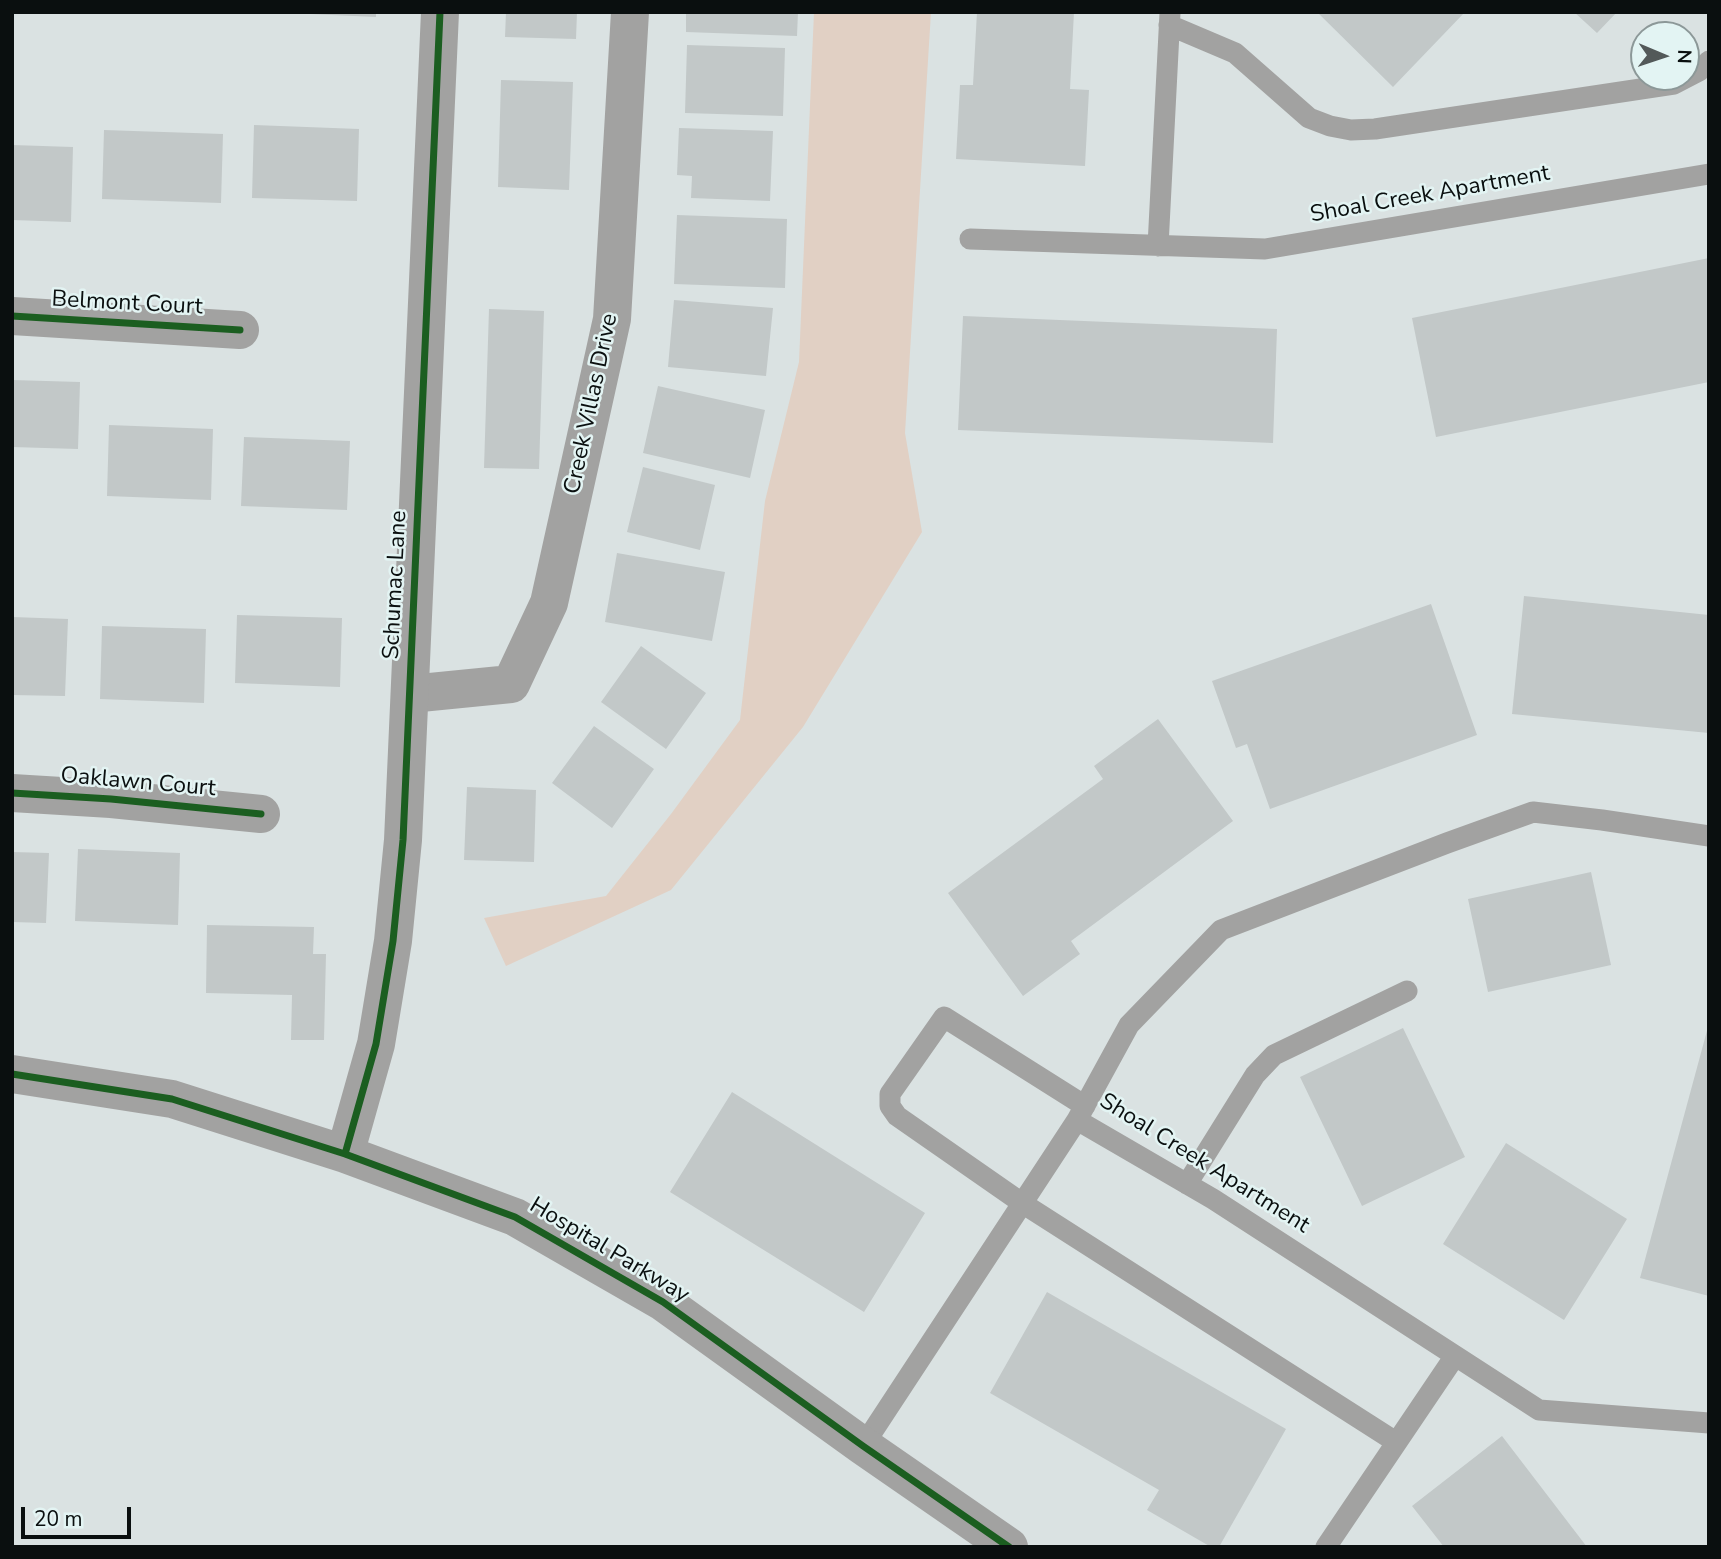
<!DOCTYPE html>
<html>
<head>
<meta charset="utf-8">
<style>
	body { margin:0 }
	#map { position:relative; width:1721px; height:1559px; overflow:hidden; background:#dae2e2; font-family:"Nunito Sans",sans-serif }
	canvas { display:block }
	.frame { position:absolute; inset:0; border:14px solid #0a0f0f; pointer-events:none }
	.north { position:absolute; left:1630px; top:21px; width:70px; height:70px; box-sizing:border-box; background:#e3f4f3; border:2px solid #8c9898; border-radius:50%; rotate:92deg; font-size:19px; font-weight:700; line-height:28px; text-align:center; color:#0a0f0f }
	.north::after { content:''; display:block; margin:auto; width:24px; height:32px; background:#535959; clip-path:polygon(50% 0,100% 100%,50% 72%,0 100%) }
	.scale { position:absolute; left:21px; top:1507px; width:110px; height:32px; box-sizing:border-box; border:4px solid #0a0f0f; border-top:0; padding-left:9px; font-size:21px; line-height:24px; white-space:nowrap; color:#0a0f0f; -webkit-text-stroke:5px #e3f4f3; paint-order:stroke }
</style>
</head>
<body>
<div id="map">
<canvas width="1721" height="1559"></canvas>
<div class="frame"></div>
<div class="north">N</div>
<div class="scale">20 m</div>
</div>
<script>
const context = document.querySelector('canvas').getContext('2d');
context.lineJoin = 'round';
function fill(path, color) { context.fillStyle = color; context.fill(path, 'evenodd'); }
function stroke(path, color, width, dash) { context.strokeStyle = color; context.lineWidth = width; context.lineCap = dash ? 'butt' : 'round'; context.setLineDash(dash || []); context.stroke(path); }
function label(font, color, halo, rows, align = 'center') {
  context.font = font + ' "Nunito Sans",sans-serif'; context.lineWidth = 5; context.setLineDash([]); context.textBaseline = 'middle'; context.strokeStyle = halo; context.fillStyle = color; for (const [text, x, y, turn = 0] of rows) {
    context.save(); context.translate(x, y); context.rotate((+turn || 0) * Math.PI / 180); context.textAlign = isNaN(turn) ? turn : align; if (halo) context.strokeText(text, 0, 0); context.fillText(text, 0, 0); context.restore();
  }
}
fill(new Path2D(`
	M814,12h117l-26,421 17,99 -119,195 -132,163 -165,76 -22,-48 122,-22 65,-82 69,-94 25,-219 34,-139z`), '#e1d0c4');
fill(new Path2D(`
	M310,12h66v5l-66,-3z
	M506,12h71l-1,27 -71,-2z
	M686,12h112l-1,24 -111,-4z
	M977,12h97l-4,77 19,1 -4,76 -129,-7 4,-74h13z
	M1317,12h148l-72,75z
	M1574,12h43l-20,21z
	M687,45l98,3 -2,68 -98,-3z
	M501,80l72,2 -4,108 -71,-3z
	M254,125l105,4 -2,72 -105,-3z
	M679,128l94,3 -3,70 -79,-3 1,-22 -15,-1z
	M104,130l119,4 -2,69 -119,-4z
	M12,145l61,2 -2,75 -59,-2z
	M677,215l110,4 -2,69 -111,-4z
	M1709,258v124l-273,55 -24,-119z
	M674,300l99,8 -7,68 -98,-9z
	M489,309l55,2 -5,158 -55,-1z
	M963,316l314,13 -4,114 -315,-13z
	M12,380l68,2 -2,67 -66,-2z
	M658,386l107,24 -15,68 -107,-25z
	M109,425l104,4 -2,71 -104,-4z
	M244,437l106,4 -3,69 -106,-4z
	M643,467l72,18 -15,65 -73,-18z
	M617,553l108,19 -13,69 -107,-19z
	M1524,596l185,19v118l-197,-19z
	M1431,604l46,131 -207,74 -23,-65 -11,4 -24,-67z
	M237,615l105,3 -2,69 -105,-4z
	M12,617l56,2 -3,77 -53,-1z
	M102,626l104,3 -2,74 -104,-4z
	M641,646l65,47 -40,56 -65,-47z
	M1158,719l75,102 -162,120 9,13 -57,42 -75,-103 155,-114 -9,-13z
	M594,726l60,43 -42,59 -60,-45z
	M467,787l69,3 -2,72 -70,-2z
	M78,849l102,4 -2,72 -103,-4z
	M12,852l37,1 -3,70 -34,-1z
	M1591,872l20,93 -123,27 -20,-93z
	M207,925l107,2 -1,27h13l-2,86h-33l1,-45 -86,-2z
	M1708,1027h1v269l-69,-18z
	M1403,1028l62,129 -103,49 -62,-129z
	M732,1092l193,121 -61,99 -194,-120z
	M1506,1143l121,76 -63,101 -121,-76z
	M1047,1292l239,137 -67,118h-8l-64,-37 12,-20 -169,-97z
	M1502,1436l85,111h-143l-32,-41z`), '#c2c8c8');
stroke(new Path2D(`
	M1169,25l66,28 74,65 21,8 21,4 24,-1 299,-45 25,-13 10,-10
	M970,239l295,10 444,-75
	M1158,246l12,-233
	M1709,836l-107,-16 -69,-8 -86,31 -226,87 -92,95 -52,95 136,79 326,211 170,13
	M1085,1106l-141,-89 -54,77v12l7,10 125,87 374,239
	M1187,1184l68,-109 19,-20 133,-64
	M863,1446l214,-326
	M1326,1547l129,-191`), '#a2a2a1', 21);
stroke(new Path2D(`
	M12,316l228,14
	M410,694l101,-10 38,-81 63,-284 18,-307
	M12,793l99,6 150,15`), '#a2a2a1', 38);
stroke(new Path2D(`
	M12,1074l160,25 173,55 170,63 148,85 200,144 146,101
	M345,1154l31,-110 17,-103 10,-101 37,-828`), '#a2a2a1', 38);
stroke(new Path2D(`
	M12,316l228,14
	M12,793l99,6 150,15
	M12,1074l160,25 173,55 170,63 148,85 200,144 146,101
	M345,1154l31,-110 17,-103 10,-101 37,-828`), '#1b5e20', 7);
label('23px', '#0a0f0f', '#e3f4f3', [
	["Shoal Creek Apartment",1430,195,-10],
	["Belmont Court",127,304,3],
	["Creek Villas Drive",592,404,-78],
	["Schumac Lane",396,585,-87],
	["Oaklawn Court",138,783,5],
	["Shoal Creek Apartment",1204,1164,32],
	["Hospital Parkway",609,1251,31]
]);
</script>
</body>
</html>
